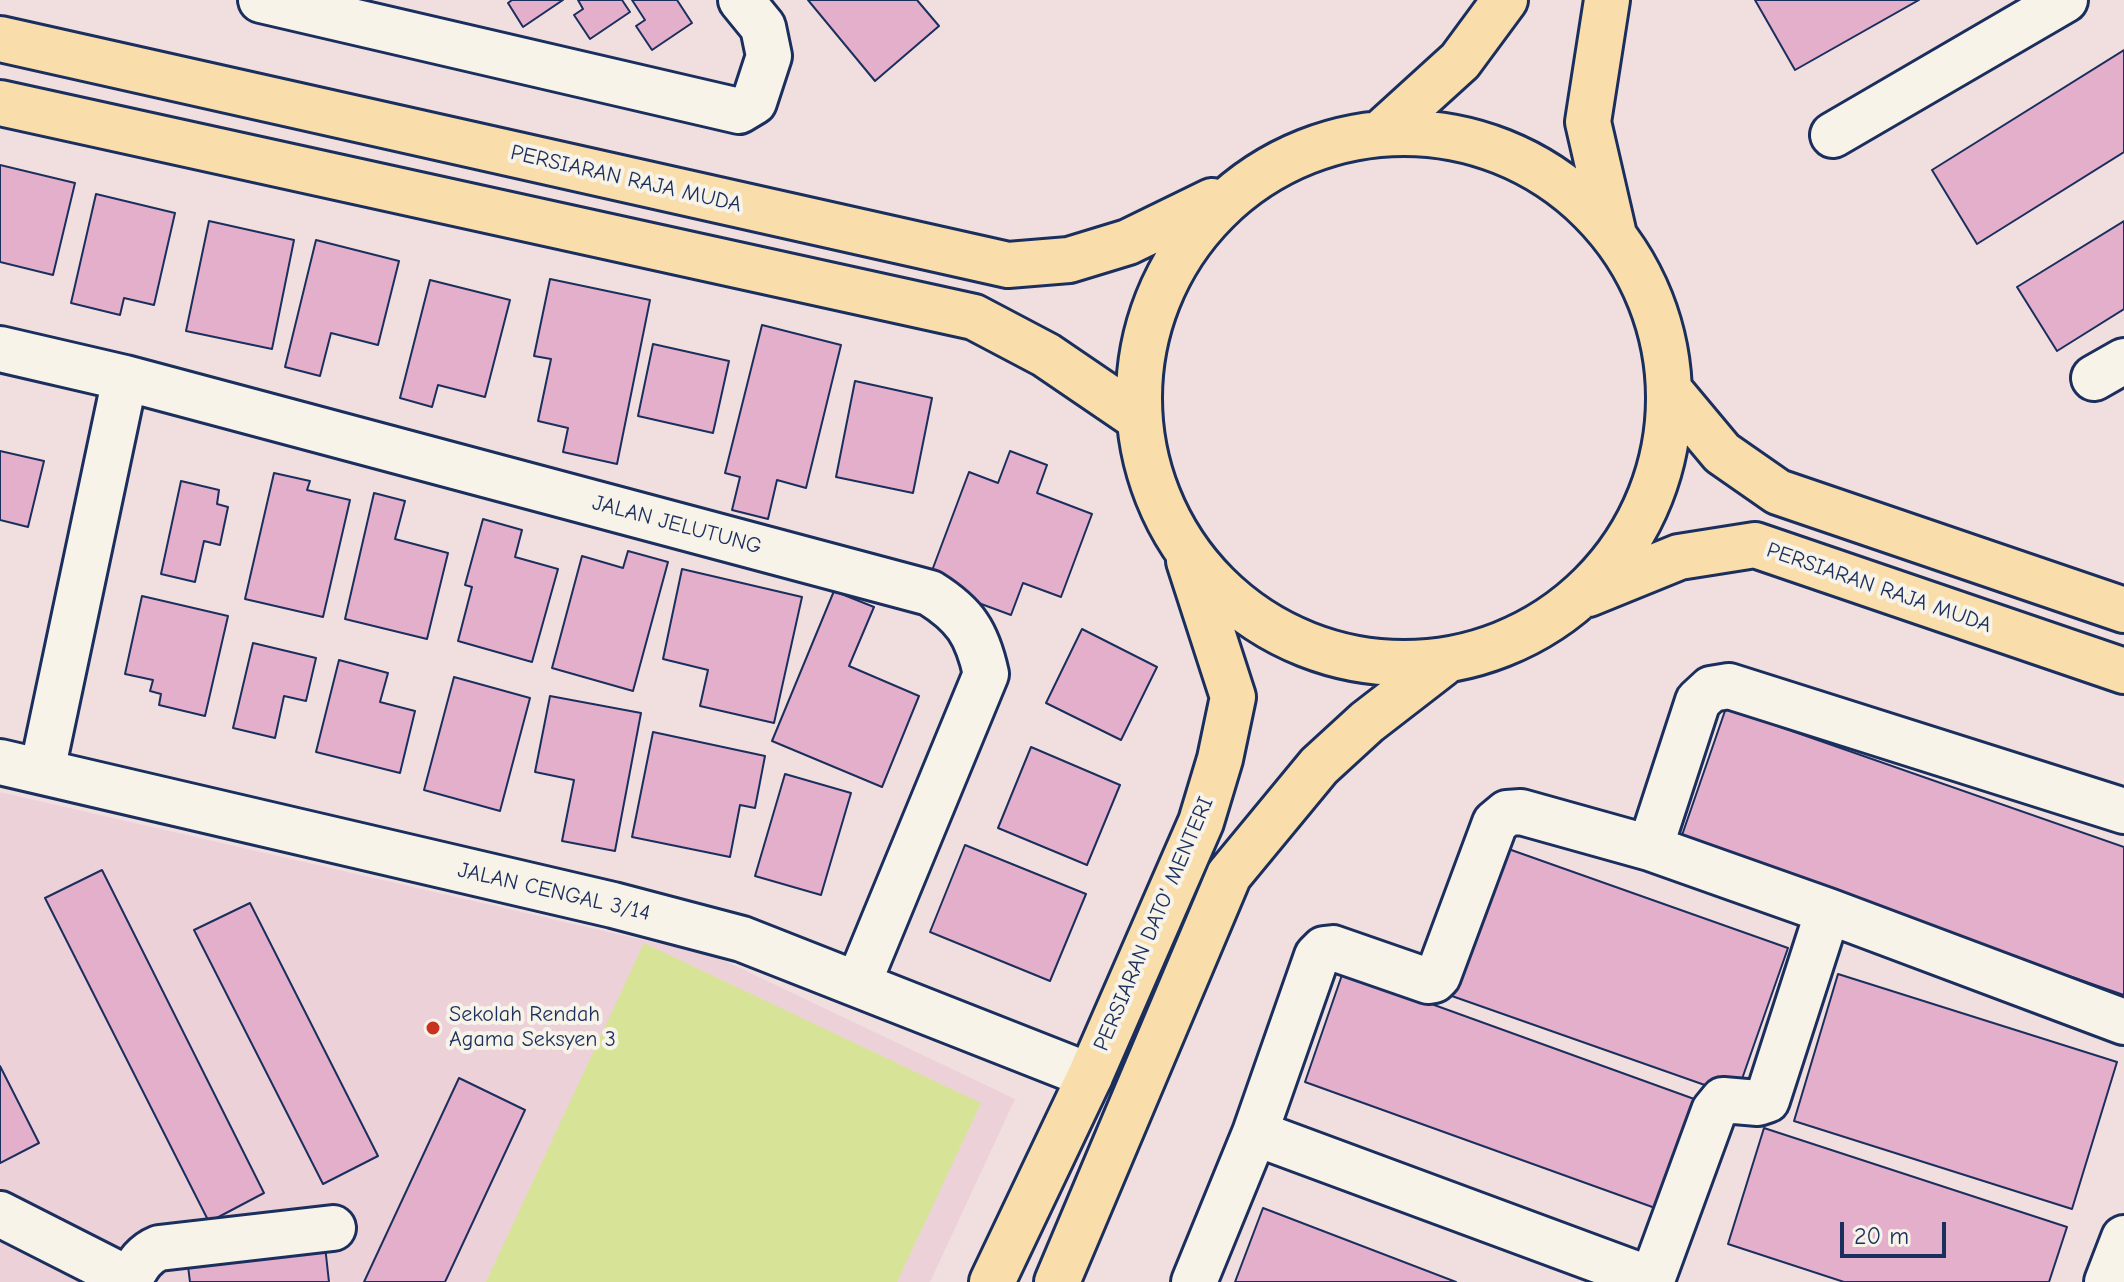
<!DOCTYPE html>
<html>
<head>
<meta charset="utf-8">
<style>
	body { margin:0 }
	#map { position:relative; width:2124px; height:1282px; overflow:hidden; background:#f1dfdf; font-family:"Comic Neue",sans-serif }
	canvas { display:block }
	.scale { position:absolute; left:1840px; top:1222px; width:106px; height:36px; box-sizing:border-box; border:4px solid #1b2f5e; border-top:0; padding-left:10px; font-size:24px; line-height:28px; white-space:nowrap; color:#1b2f5e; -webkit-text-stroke:6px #f7f3e8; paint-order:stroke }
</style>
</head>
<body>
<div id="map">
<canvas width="2124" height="1282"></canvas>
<div class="scale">20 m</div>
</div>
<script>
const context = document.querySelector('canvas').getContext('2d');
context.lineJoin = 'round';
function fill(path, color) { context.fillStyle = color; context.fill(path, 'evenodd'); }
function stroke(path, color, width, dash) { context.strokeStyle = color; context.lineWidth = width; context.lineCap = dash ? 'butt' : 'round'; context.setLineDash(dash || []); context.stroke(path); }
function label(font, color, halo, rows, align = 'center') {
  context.font = font + ' "Comic Neue",sans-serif'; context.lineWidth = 8; context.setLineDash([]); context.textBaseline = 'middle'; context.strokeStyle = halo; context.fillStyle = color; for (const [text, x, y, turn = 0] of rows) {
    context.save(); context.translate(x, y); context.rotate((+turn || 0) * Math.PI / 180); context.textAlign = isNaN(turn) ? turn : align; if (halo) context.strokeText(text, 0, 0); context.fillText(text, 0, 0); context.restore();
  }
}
fill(new Path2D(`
	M0,792l717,165 298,142 -85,183h-930z`), '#edd1d9');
fill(new Path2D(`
	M644,943l337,160 -84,179h-411z`), '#d7e497');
const building = new Path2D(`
	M512,0h51l-40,27 -15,-24z
	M578,0h44l8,12 -40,27 -16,-24 9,-6z
	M632,0h45l15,23 -40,27 -16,-24 9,-6z
	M808,0h109l22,26 -64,55z
	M1755,0h164l-124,70z
	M2124,50v102l-147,92 -45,-74z
	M0,165l75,18 -22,92 -53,-13z
	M96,194l79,19 -21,92 -30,-7 -4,17 -49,-12z
	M209,221l85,19 -22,109 -86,-18z
	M2124,221v88l-67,42 -40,-64z
	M316,240l83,21 -21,84 -47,-12 -11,43 -35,-9z
	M550,279l100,21 -33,164 -54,-12 5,-24 -30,-7 13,-62 -17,-3z
	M430,280l80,20 -25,97 -47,-12 -6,22 -32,-9z
	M762,325l79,20 -35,143 -29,-8 -9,39 -36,-9 8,-33 -15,-4z
	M653,344l76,17 -16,72 -75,-17z
	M855,381l77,17 -19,95 -77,-16z
	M0,451l44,10 -16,66 -28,-7z
	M1010,451l37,14 -10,28 55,21 -31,83 -38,-14 -12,32 -84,-31 42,-112 29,11z
	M274,473l36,8 -3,9 43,10 -27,117 -78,-18z
	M181,481l38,9 -2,14 11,3 -8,38 -16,-4 -9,41 -34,-8z
	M374,493l31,8 -10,38 53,14 -21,86 -82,-20z
	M483,519l39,11 -7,27 43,12 -26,93 -74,-21 14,-54 -7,-2z
	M628,551l40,11 -35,129 -81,-23 30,-112 41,12z
	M682,569l120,28 -28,126 -74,-17 8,-36 -45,-11z
	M834,591l40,16 -25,59 70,30 -37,91 -110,-46z
	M142,596l86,20 -23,100 -46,-11 2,-11 -11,-3 3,-11 -28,-6z
	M1082,629l75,38 -36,73 -75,-37z
	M253,643l63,15 -10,43 -22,-5 -9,42 -42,-10z
	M339,660l49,13 -8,29 35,9 -15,62 -84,-21z
	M454,677l76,21 -30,113 -76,-21z
	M550,696l91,17 -26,138 -53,-10 12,-61 -39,-8z
	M1726,708l398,139v148l-444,-154z
	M653,732l112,24 -10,52 -15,-3 -10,52 -98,-20z
	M1031,747l89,38 -33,80 -89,-37z
	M785,774l66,19 -30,102 -66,-19z
	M965,845l121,49 -36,87 -120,-49z
	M1500,846l288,102 -52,148 -287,-101z
	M102,870l162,323 -55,29 -164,-324z
	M250,903l128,253 -55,28 -129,-254z
	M1343,972l365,132 -39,109 -364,-131z
	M1838,974l279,88 -45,147 -278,-88z
	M0,1066l39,77 -39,20z
	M459,1078l66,32 -80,172h-81z
	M1764,1128l303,99 -18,55h-205l-116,-38z
	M1263,1208l193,74h-221z
	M325,1246l4,36h-139l-3,-24z`);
fill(building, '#e3afcb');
stroke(building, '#1b2f5e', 2);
const minor = new Path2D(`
	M261,0l478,111 15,-9 15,-46 -6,-29 -22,-27
	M1833,135l232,-135
	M0,349l125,29 805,215c35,22 47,40 56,81l-128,310
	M2094,378l30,-17
	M0,762l613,143 129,34 348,137
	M42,771l83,-393
	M1650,848l48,-147 13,-12 18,-3 395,125
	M1255,1133l397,147 62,-169 9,-11 35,3 9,-3 61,-189
	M0,1214l130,66
	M128,1282c9,-15 14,-27 31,-34l174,-20
	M1194,1282l61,-149 62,-177 7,-7 9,-1 95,33 6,-1 4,-4 57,-153 12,-10 14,-1 129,36 178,63 296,111
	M2107,1282l17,-44`);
const major = new Path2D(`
	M1607,0l-19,122 26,113
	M0,39l1008,226 61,-5 59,-18 84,-41
	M0,103l974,214 72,38 91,62
	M1383,131l77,-70 45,-61
	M1139 398a265 265 0 1 1 530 0a265 265 0 1 1-530 0Z
	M1671,392l51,61 56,39 346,118
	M1588,594l91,-37 76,-12 369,126
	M992,1282l98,-206 111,-254 19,-63 13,-62 -44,-136
	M1057,1282l172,-407 90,-109 48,-44 75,-58`);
stroke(minor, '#1b2f5e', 50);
stroke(major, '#1b2f5e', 50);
stroke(minor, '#f7f3e8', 44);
stroke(major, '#f9deab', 44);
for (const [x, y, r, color] of [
	[433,1028,8,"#c8321e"]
]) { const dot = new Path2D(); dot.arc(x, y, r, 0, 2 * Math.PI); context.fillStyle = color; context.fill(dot); stroke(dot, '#f7f3e8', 3); }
label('22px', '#1b2f5e', '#f7f3e8', [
	["PERSIARAN RAJA MUDA",626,179,13],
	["JALAN JELUTUNG",677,525,15],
	["PERSIARAN RAJA MUDA",1879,588,19],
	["JALAN CENGAL 3/14",554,892,13],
	["PERSIARAN DATO' MENTERI",1154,924,-67]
]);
label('22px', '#1b2f5e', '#f7f3e8', [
	["Sekolah Rendah",449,1015],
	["Agama Seksyen 3",449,1040]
], 'left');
</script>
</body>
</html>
